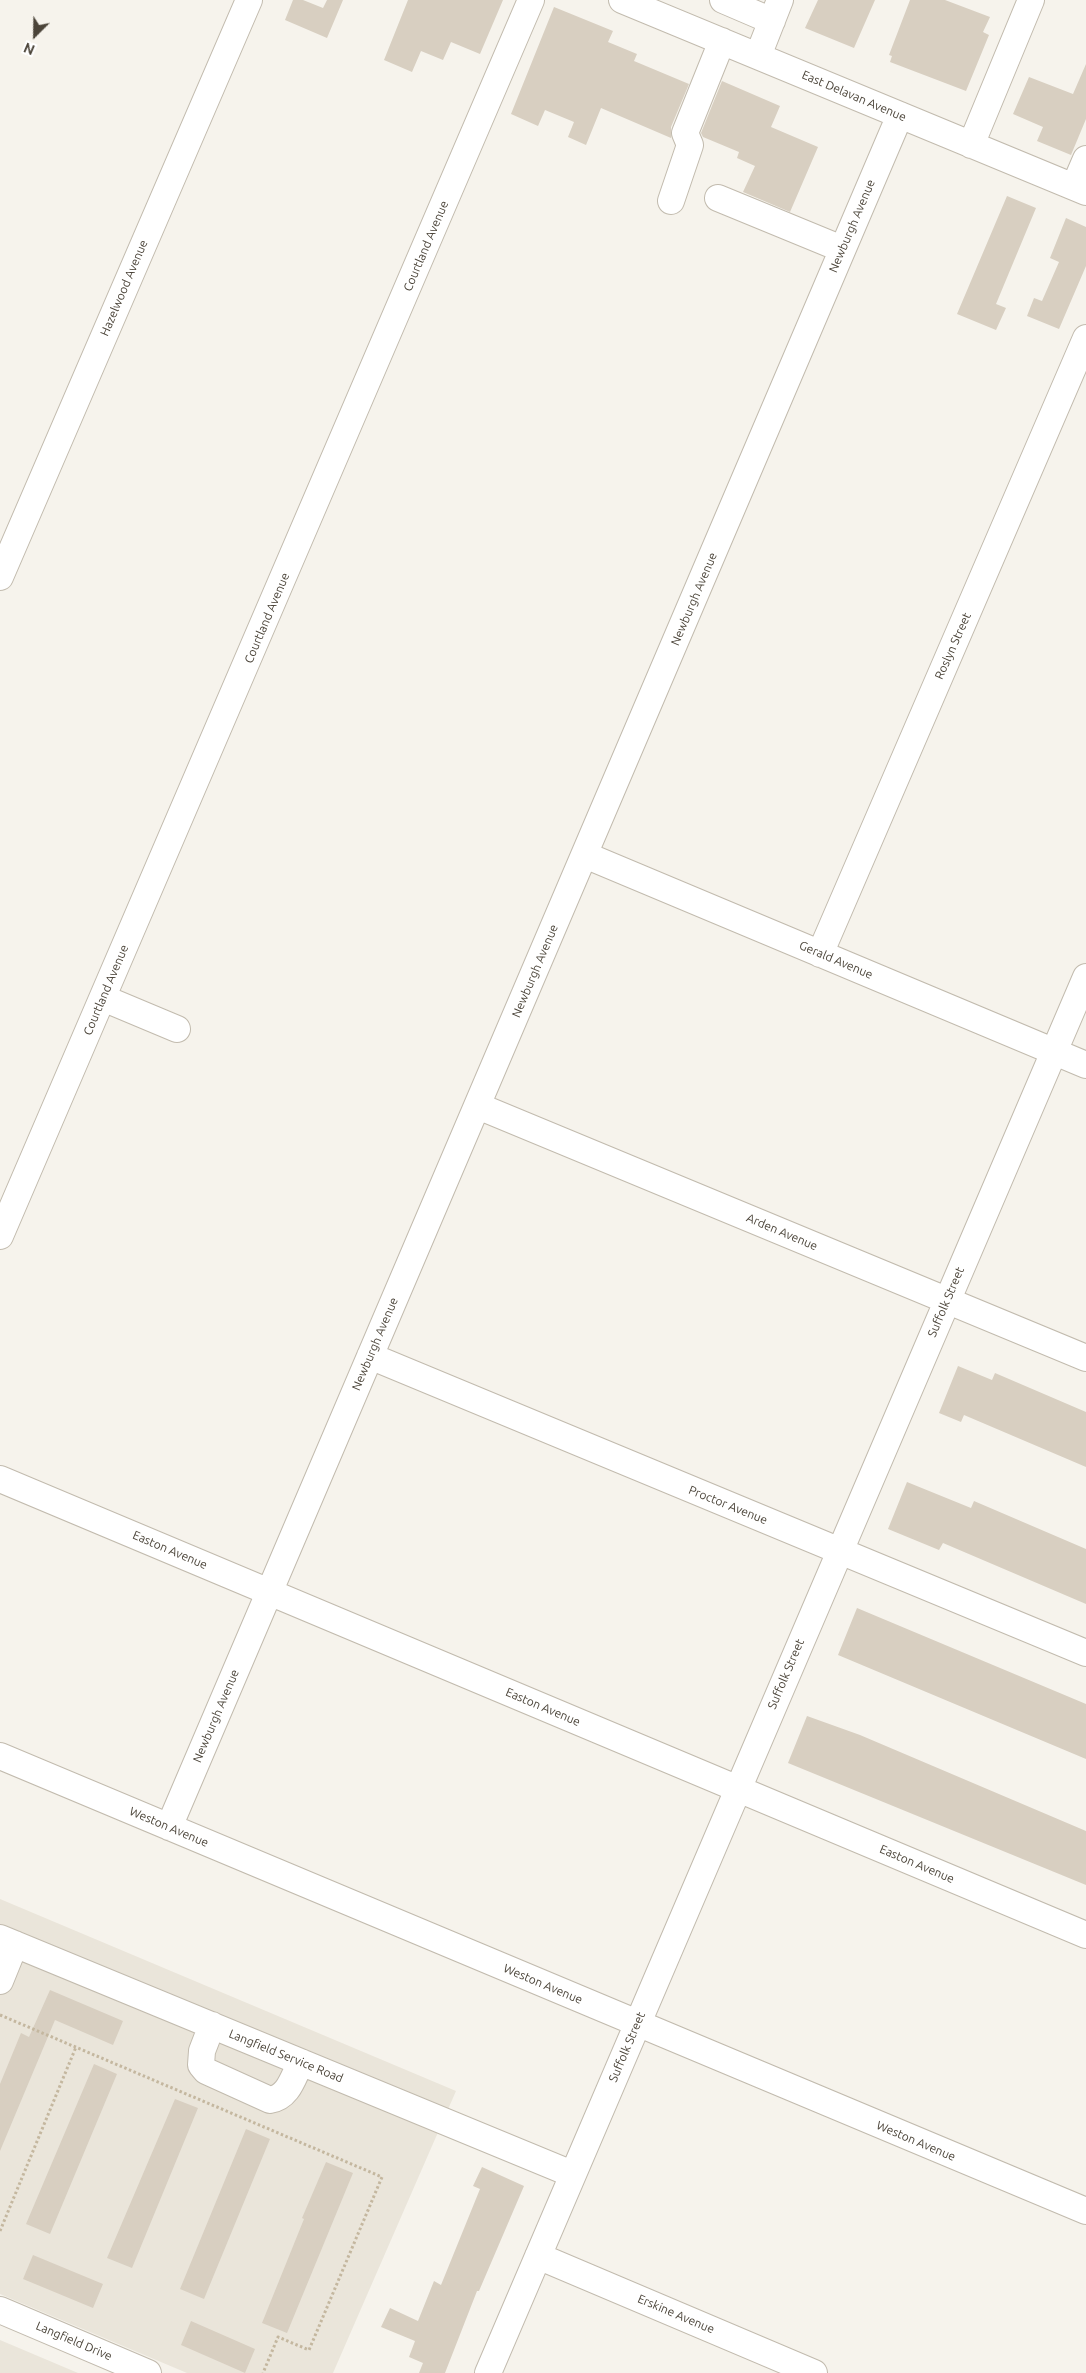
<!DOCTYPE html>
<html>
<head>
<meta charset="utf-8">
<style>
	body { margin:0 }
	#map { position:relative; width:1086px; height:2373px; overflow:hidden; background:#f6f3ec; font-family:Ubuntu,sans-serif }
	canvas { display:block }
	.north { position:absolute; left:10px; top:10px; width:50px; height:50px; -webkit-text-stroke:4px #fff; paint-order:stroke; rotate:203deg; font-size:14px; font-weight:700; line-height:20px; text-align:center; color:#4b4439 }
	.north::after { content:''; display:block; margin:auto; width:18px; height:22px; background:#4b4439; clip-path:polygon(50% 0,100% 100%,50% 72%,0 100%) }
</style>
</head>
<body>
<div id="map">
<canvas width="1086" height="2373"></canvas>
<div class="north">N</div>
</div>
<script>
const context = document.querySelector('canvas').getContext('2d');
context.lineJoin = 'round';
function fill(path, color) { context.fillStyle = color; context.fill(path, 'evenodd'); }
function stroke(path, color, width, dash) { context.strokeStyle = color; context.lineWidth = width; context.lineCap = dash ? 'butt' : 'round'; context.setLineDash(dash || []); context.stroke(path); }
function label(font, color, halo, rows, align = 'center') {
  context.font = font + ' Ubuntu,sans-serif'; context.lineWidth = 4; context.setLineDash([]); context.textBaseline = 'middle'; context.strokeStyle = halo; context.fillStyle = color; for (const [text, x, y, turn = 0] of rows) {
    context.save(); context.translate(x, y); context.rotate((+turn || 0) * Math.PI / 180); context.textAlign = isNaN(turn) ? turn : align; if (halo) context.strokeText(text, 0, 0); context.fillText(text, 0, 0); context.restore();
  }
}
fill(new Path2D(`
	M0,1899l456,192 -123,282h-146l-187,-79z
	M0,2340l78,33h-78z`), '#eae5da');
fill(new Path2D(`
	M293,0h10l20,8 4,-8h16l-16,38 -42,-18z
	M408,0h95l-23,54 -29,-12 -8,18 -22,-9 -9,21 -28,-12z
	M818,0h57l-21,48 -49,-20z
	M910,0h35l45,17 -7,15 6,3 -23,56 -76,-29 2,-6 -3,-1z
	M554,7l59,24 -5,11 29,12 -3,7 55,23 -18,43v11l-70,-30 -15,37 -18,-8 6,-15 -29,-12 -7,16 -27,-12z
	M1086,64v55l-15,36 -34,-14 6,-14 -30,-13 16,-37 44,17z
	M722,81l58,25 -9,21 47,20 -28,65 -47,-20 12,-26 -18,-8 2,-6 -36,-15 -2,-4z
	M1007,196l29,12 -40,96 10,4 -10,22 -39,-16z
	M1066,218l20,9v39l-27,63 -32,-13 7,-18 8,3 17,-39 -9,-4z
	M958,1366l34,14 3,-7 91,39v55l-122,-52 -3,7 -22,-9z
	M907,1482l64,26 3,-7 112,48v55l-143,-61 -4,7 -51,-21z
	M857,1608l229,96v55l-248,-104z
	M807,1716l53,19 226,96v54l-298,-122z
	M50,1990l73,31 -10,24 -58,-25 -55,131v-67l21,-51 8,4z
	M94,2064l23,10 -67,160 -24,-10z
	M175,2099l23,9 -66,160 -25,-10z
	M246,2129l24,10 -66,160 -24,-10z
	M326,2162l27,11 -66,160 -25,-10 42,-104 -2,-1z
	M482,2167l42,19 -45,105h-2l-32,82h-26l4,-10 -14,-6 6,-16 -34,-14 9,-19 28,13 16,-40 7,4 39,-96 -7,-3z
	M33,2255l70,29 -10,24 -70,-29z
	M191,2321l64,28 -10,24 -64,-28z`), '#d8cfc1');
const minor = new Path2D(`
	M622,0l464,192
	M723,0l49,21
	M758,56l22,-56
	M971,145l60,-145
	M1074,187l12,-28
	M718,198l124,51
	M671,201l19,-56 -5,-12 37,-92
	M0,577l249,-577
	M585,855l501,210
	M820,954l266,-616
	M103,998l74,31
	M478,1106l608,252
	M0,1236l531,-1236
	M370,1356l716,297
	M0,1479l1086,456
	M0,1756l1086,455
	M169,1827l731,-1712
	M0,1938l572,236
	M0,1981l15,-37
	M212,2025l-10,26 -1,14 5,6 64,29c19,-3 23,-23 31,-38
	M538,2256l276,117
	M0,2310l148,63
	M488,2373l598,-1396`);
stroke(minor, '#c2bbae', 28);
stroke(new Path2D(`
	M0,2015l382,162 -73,173 -31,-13 -15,36
	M0,2231l76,-184`), '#c4b79f', 3, [2.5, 2.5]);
stroke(minor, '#fff', 26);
label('12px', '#4b4439', '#fff', [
	["East Delavan Avenue",854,96,23],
	["Newburgh Avenue",852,226,-67],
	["Courtland Avenue",426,246,-67],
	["Hazelwood Avenue",124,288,-67],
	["Newburgh Avenue",694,599,-67],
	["Courtland Avenue",267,618,-67],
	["Roslyn Street",953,646,-66],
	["Gerald Avenue",836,960,23],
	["Newburgh Avenue",535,971,-67],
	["Courtland Avenue",106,990,-67],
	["Arden Avenue",782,1232,23],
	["Suffolk Street",946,1302,-67],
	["Newburgh Avenue",375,1344,-67],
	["Proctor Avenue",728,1505,22],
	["Easton Avenue",170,1550,23],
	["Suffolk Street",786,1674,-67],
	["Easton Avenue",543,1707,23],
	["Newburgh Avenue",216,1716,-67],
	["Weston Avenue",169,1827,23],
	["Easton Avenue",917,1864,23],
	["Weston Avenue",543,1984,23],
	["Suffolk Street",627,2047,-67],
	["Langfield Service Road",286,2056,22],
	["Weston Avenue",916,2141,23],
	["Erskine Avenue",676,2314,23],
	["Langfield Drive",74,2341,23]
]);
</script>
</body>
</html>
